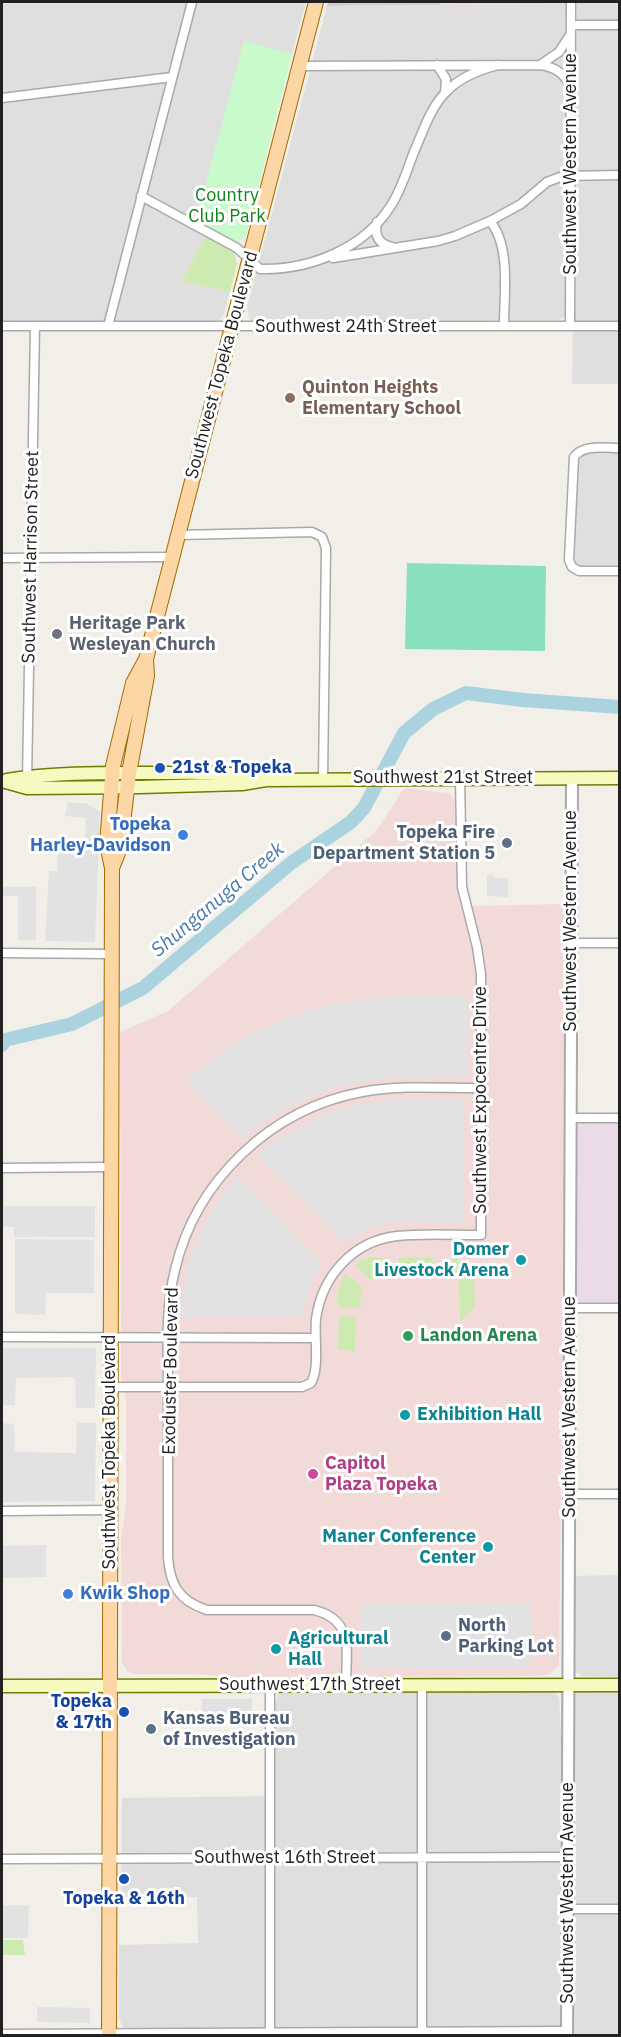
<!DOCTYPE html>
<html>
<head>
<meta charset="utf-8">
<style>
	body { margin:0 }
	#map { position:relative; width:621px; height:2037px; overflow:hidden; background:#f2efe9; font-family:"IBM Plex Sans",sans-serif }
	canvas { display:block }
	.frame { position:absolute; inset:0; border:3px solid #222; pointer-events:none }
</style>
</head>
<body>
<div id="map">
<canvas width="621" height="2037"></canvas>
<div class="frame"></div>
</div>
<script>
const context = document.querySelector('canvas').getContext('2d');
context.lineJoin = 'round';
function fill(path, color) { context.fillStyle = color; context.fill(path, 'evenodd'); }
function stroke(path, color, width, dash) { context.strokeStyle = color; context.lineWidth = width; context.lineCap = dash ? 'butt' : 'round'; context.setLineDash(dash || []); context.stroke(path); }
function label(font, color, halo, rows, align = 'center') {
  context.font = font + ' "IBM Plex Sans",sans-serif'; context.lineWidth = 6; context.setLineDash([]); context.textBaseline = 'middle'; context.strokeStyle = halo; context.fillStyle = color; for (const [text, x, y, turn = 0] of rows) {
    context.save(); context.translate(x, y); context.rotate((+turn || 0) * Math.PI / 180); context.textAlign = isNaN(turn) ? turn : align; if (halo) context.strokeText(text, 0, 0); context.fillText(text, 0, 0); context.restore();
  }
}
fill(new Path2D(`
	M2,2h304l-14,52 -48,-12 -50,188 11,6 -23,45 48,11 -6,22 -3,5 -5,2 -214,1z
	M577,2h42v382h-47z
	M567,4l-1,312 -7,4 -309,1 -3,-14 80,-301z
	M588,452h31v113l-37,1 -5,-2 -4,-9 5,-98z
	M619,1575v102l-37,-1 -9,-6 -1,-94z
	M619,1689v346l-45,1v-344l2,-2z
	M554,1690l5,8 4,64v273l-365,1 -1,-7h-69l-6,-3 -3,-8v-73l79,-2 -1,-46h-76l1,-99 152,-2 2,-94 3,-10 4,-1z`), '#e0dfdf');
fill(new Path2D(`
	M440,2h127v2l-128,1z
	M404,788l45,5 6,6v61l9,46 103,-2 -8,762 -9,8 -13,2 -303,1 -37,-3h-63l-6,-2 -6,-9 -1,-124 5,-34v-104l-5,-24 -1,-345 48,-21 209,-181z`), '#f2dad9');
fill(new Path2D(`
	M582,1122h37v183l-38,-1 -5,-1 -2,-5 1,-169z`), '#ebdbe8');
fill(new Path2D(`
	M328,2h112v3l-113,1z`), '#d0d0d0');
fill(new Path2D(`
	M205,236l29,16 3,12 -7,28 -48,-11z
	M370,1257l19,1 1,20 -21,1 -13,-14 5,-5z
	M399,1257l34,1v17h-35z
	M453,1258l14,5 7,11 1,32 -15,15 -1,-40 -5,-6z
	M346,1274l15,13 -1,21 -22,-1c0,-13 -1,-23 8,-33z
	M339,1316l17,1 -1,34 -17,-1z
	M2,1940h21l2,15h-23z`), '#cdebb0');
fill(new Path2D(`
	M244,41l48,13 -46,181 -7,7 -6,-1 -37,-20z`), '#c8facc');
fill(new Path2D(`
	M407,563l139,3 -1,85 -140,-2z`), '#88e0be');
fill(new Path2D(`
	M68,803h18l14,9 -5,130 -50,-1 4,-70h8l1,-20 27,-1 1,-32 -21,-2z
	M487,875h6v3h15v19l-21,-1z
	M2,887h34v53h-18v-44h-16z
	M394,996h69l4,5v71l-3,5 -75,1 -48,8 -46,17 -31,19 -20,16 -58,-58 30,-24 27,-18 45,-21 47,-14z
	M400,1099h63v124l-72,-1 -26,7 -21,13 -87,-87 29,-21 41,-21 34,-9z
	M2,1174h2v32h91v31h-81v-10h-12z
	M237,1175l85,88 -14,26 -6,29 -122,-1 6,-46 11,-33 16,-31z
	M15,1239l79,1v53h-48l-1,22 -30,-1z
	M2,1348h94l-1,60h-19l-1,-31 -59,1 -1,27h-13z
	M2,1423l12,1 1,28 61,1 1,-30h19l-1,78 -93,1z
	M46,1545v32l-44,1v-32z
	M361,1604h170v64h-169z
	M202,1699h50v21h-15l-1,-4h-13l-3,2 -1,3h-17z
	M2,1905h27l-1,33h-26z
	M37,2007l53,1v15l-53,-1z`), '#e2e2e2');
stroke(new Path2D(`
	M2,1045l3,-5 67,-16 71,-36 148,-125 60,-41 13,-14 40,-75 29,-24 33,-16 57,7 97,7`), '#aad3df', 14);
const minor = new Path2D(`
	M571,25h49
	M437,65l9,14 -1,13
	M540,65c14,2 23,7 30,20
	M299,66l241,-1 19,-13 11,-17
	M2,98l170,-21
	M141,196l96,52 23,21c50,1 103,-20 130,-62 11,-16 17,-37 24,-55 9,-20 16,-44 32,-60 14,-15 32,-22 52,-27
	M490,221c21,25 14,73 14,105
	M377,222c-3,14 2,22 15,25
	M333,258l105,-17 17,-5 35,-15 31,-17 26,-22 16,-6 57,-1
	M2,326h618
	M108,326l84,-324
	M570,326l1,-324
	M620,448c-16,0 -36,-4 -46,9l-5,103 3,7 7,4h41
	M178,535l134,-3 10,5 4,11 -3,231
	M2,558l170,-1
	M27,781l8,-455
	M571,943h49
	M2,953l108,1
	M571,1118h49
	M2,1168l109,-1
	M570,1308h50
	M2,1337l313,1
	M110,1387h192l9,-4c9,-15 3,-46 5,-64 6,-43 37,-78 81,-83 27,-3 56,-1 84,-1v-261l-4,-27 -15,-60 -2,-109
	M569,1494h51
	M2,1511l108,-1
	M270,1685v351
	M346,1685c0,-33 9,-65 -32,-75h-107c-28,-9 -37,-25 -39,-53 0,-56 0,-112 0,-169 0,-39 -3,-79 7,-118 21,-90 96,-161 187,-178 39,-7 79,-4 118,-4
	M2,1859l566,-2
	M568,1909h52
	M2,2034l565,-3
	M422,2035v-350`);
const tertiary = new Path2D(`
	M567,2036l5,-1258`);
const secondary = new Path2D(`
	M7,780c49,-8 99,-7 149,-7 35,0 72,-2 106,6
	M2,781l25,7 113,-1 102,-3 24,-4 354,-2
	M2,1686l618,-1`);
const primary = new Path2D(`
	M112,868l8,-20 9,-75 18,-97 -1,-17
	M109,2036l3,-1168 -5,-24 6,-78 20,-83 13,-24 170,-657`);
stroke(minor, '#a9a9a9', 11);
stroke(tertiary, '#a9a9a9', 14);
stroke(secondary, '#707d05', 15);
stroke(primary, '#a06b00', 16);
stroke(minor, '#fff', 8);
stroke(tertiary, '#fff', 10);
stroke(secondary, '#f7fabf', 12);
stroke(primary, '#fcd6a4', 14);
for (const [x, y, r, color] of [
	[290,398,6,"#8d6e63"],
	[57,634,6,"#6b7280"],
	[160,768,6,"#1a4fb4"],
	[183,835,6,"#3f7fe0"],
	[507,843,6,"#5c6f8a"],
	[521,1260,6,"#0f9aa8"],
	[408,1336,6,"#2e9e5b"],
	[405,1415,6,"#0f9aa8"],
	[313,1474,6,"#d1479c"],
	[488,1547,6,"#0f9aa8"],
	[68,1594,6,"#3f7fe0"],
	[446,1636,6,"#5c6f8a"],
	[276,1649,6,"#0f9aa8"],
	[124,1712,6,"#1a4fb4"],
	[151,1729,6,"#5c6f8a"],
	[124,1879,6,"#1a4fb4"]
]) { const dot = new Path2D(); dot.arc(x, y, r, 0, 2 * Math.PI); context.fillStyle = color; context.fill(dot); stroke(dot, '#fff', 2); }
label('18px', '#222', '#fff', [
	["Southwest Western Avenue",571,164,-90],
	["Southwest 24th Street",346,327],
	["Southwest Topeka Boulevard",222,365,-75],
	["Southwest Harrison Street",31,557,-89],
	["Southwest 21st Street",443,778],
	["Southwest Western Avenue",571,921,-90],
	["Southwest Expocentre Drive",481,1100,-90],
	["Exoduster Boulevard",171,1371,-89],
	["Southwest Western Avenue",570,1407,-90],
	["Southwest Topeka Boulevard",110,1452,-90],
	["Southwest 17th Street",310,1685],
	["Southwest 16th Street",285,1858],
	["Southwest Western Avenue",568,1893,-90]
]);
label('18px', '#0c8416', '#fff', [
	["Country",227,196],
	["Club Park",227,217]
]);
label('bold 18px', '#785e54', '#fff', [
	["Quinton Heights",302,388],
	["Elementary School",302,409]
], 'left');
label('bold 18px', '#5b616d', '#fff', [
	["Heritage Park",69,624],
	["Wesleyan Church",69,645]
], 'left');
label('bold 18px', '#164399', '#fff', [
	["21st & Topeka",172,768],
	["Topeka",112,1702,"right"],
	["& 17th",112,1723,"right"],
	["Topeka & 16th",124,1899,"center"]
], 'left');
label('bold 18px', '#366cbe', '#fff', [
	["Topeka",171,825],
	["Harley-Davidson",171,846],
	["Kwik Shop",80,1594,"left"]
], 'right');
label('bold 18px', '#4e5e75', '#fff', [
	["Topeka Fire",495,833,"right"],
	["Department Station 5",495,854,"right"],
	["North",458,1626],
	["Parking Lot",458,1647],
	["Kansas Bureau",163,1719],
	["of Investigation",163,1740]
], 'left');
label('bold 18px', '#0d838f', '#fff', [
	["Domer",509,1250],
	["Livestock Arena",509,1271],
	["Exhibition Hall",417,1415,"left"],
	["Maner Conference",476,1537],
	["Center",476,1558],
	["Agricultural",288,1639,"left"],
	["Hall",288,1660,"left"]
], 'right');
label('bold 18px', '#27864d', '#fff', [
	["Landon Arena",420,1336]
], 'left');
label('bold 18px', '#b23c85', '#fff', [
	["Capitol",325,1464],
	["Plaza Topeka",325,1485]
], 'left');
label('italic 20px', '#4a7aab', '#fff', [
	["Shunganuga Creek",218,900,-40]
]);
</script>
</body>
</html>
